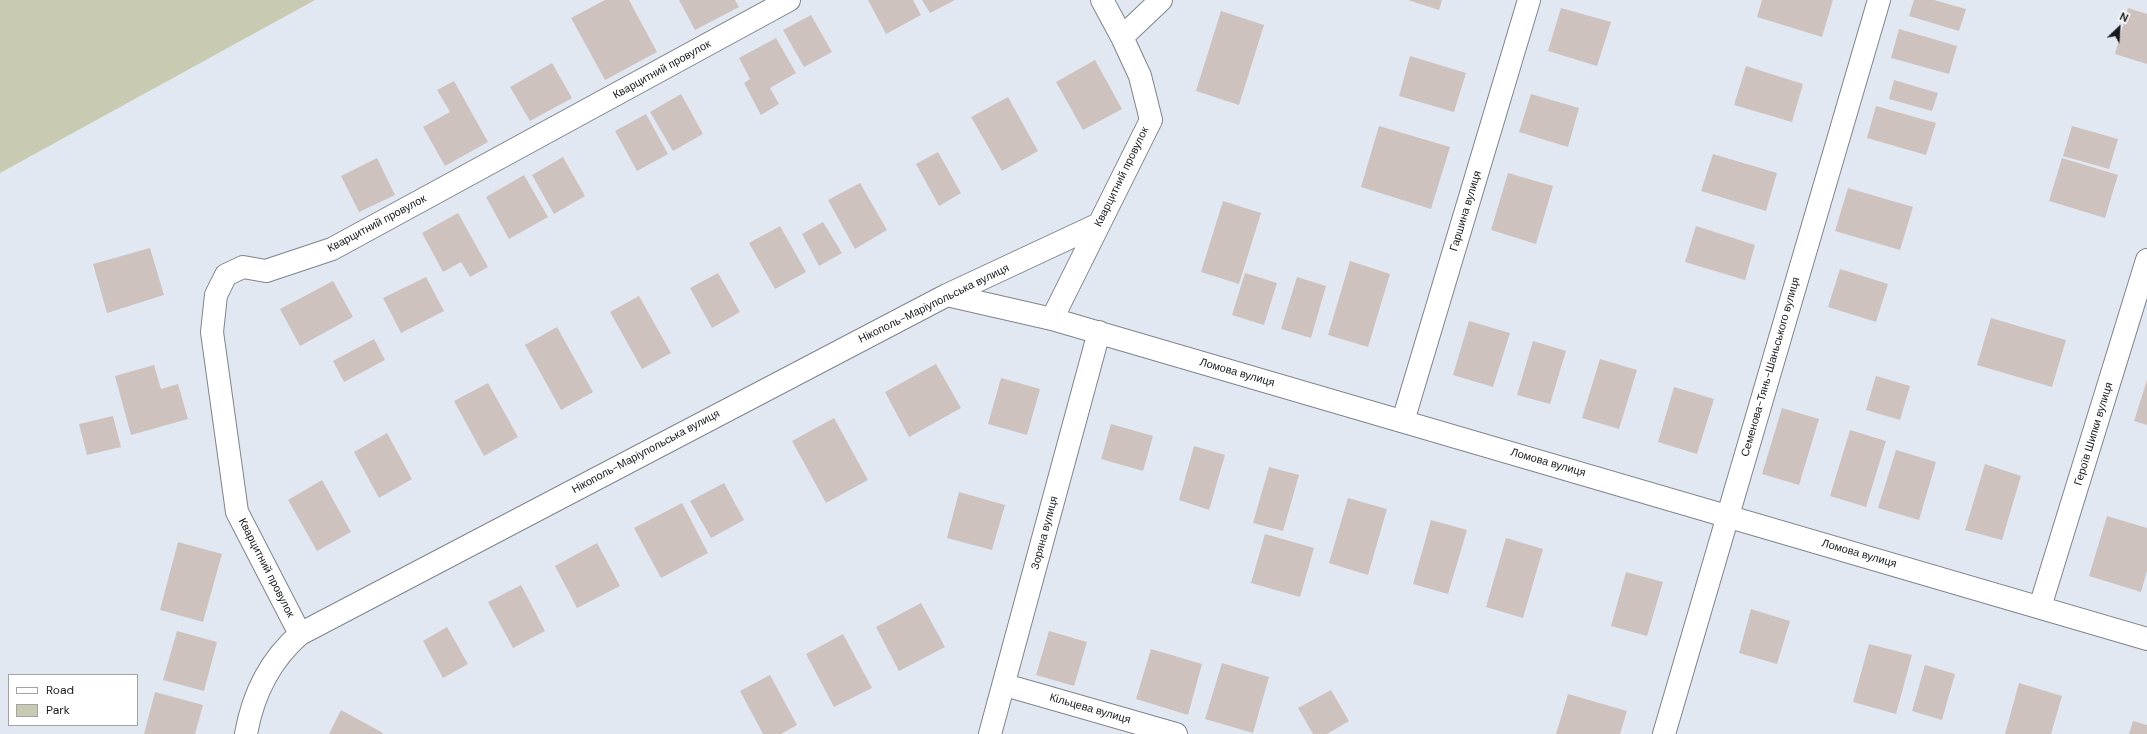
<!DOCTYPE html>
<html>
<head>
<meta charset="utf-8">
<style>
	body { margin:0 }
	#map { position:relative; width:2147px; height:734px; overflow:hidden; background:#e2e8f1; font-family:"DM Sans",sans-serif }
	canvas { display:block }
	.legend { position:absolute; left:8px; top:674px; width:130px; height:52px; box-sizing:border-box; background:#fff; border:1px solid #a2a3a4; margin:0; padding:5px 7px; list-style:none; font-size:12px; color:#17191c }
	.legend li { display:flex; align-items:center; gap:8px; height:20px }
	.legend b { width:20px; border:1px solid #a2a3a4 }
	.north { position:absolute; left:2099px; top:8px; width:40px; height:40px; -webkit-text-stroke:3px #fff; paint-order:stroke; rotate:25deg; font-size:11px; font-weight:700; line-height:16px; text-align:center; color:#17191c }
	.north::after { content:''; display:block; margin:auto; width:14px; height:18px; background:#17191c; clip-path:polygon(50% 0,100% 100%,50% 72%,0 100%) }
</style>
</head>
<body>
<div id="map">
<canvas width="2147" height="734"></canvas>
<ul class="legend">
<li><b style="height:5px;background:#fff"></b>Road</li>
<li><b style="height:11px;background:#c8cbb1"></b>Park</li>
</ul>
<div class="north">N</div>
</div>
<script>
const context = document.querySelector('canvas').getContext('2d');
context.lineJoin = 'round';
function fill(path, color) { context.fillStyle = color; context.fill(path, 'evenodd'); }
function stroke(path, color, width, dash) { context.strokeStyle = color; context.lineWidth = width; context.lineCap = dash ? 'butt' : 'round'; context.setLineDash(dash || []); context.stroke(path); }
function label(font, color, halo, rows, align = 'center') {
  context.font = font + ' "DM Sans",sans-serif'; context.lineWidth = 4; context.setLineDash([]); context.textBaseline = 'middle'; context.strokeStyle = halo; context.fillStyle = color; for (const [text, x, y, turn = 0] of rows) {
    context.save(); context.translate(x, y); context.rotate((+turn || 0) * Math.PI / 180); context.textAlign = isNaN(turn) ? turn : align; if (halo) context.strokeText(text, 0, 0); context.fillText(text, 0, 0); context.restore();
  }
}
fill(new Path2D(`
	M0,0h315l-315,173z`), '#c8cbb1');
fill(new Path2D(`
	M605,0h24l28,52 -52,28 -34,-62z
	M679,0h56l4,7 -44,23z
	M868,0h45l8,15 -35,19z
	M922,0h33l-25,13z
	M1408,0h34l-3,10z
	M1762,0h71l-11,37 -65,-20z
	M1914,0h20l32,9 -7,22 -50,-15z
	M1561,8l50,14 -14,44 -49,-15z
	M2128,8l19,6v50l-32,-10z
	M1221,11l43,14 -25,80 -43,-14z
	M811,15l21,37 -28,15 -21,-37z
	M1899,29l58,17 -8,28 -58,-16z
	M776,38l20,35 -26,15 9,16 -18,11 -17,-32 6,-4 -11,-21z
	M1410,56l56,17 -12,39 -55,-16z
	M1095,60l27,49 -39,21 -27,-48z
	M552,63l20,35 -42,23 -20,-34z
	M1746,66l57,18 -11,38 -58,-17z
	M1894,80l44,13 -6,18 -43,-12z
	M454,81l34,61 -43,24 -22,-39 27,-15 -13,-22z
	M681,94l22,40 -30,17 -23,-39z
	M1531,94l48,14 -11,39 -49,-15z
	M1008,97l30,54 -36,20 -31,-54z
	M1876,106l60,17 -10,32 -59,-17z
	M646,114l22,40 -31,17 -22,-40z
	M1379,126l71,21 -19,62 -70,-22z
	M2072,126l46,13 -9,30 -46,-13z
	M938,152l23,41 -22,13 -23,-42z
	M1713,154l64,19 -11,38 -65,-20z
	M563,157l22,39 -31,18 -22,-39z
	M377,158l18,37 -36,17 -18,-36z
	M2062,158l56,17 -13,43 -56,-17z
	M1508,173l45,13 -17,58 -45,-14z
	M524,175l24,42 -39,22 -23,-42z
	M860,183l27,47 -32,19 -27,-49z
	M1848,188l65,19 -13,43 -65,-19z
	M1223,201l38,12 -22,71 -38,-12z
	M458,213l30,54 -18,10 -9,-15 -18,10 -21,-39z
	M823,222l19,31 -23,13 -17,-32z
	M780,226l26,46 -31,17 -26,-46z
	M1696,226l59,19 -10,35 -60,-18z
	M150,248l14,47 -57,18 -14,-49z
	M1350,261l40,13 -22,73 -40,-12z
	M1840,269l48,15 -12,38 -48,-15z
	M718,273l22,39 -28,16 -22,-40z
	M1245,273l32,10 -13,42 -32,-10z
	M426,277l18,34 -43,22 -18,-35z
	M1297,277l29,9 -15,52 -30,-9z
	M333,281l20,36 -53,29 -20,-37z
	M639,296l32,57 -29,16 -32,-57z
	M1991,318l75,22 -14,47 -75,-22z
	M1469,321l41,12 -17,54 -40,-12z
	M557,327l36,65 -32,18 -36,-65z
	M374,339l11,21 -41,22 -11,-21z
	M1533,341l33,10 -16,53 -33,-9z
	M1600,359l37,11 -18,59 -37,-11z
	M936,364l25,44 -52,29 -24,-45z
	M154,365l7,24 17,-5 10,35 -57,16 -16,-59z
	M1876,376l34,10 -10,34 -34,-10z
	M1001,378l39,11 -13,46 -39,-11z
	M2147,380v45l-13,-4z
	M488,383l30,54 -34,19 -30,-55z
	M1674,387l40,12 -17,55 -39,-12z
	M1782,408l37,11 -20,66 -37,-11z
	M113,416l8,31 -34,8 -8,-31z
	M834,418l34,62 -42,23 -34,-62z
	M1111,424l42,12 -10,35 -42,-12z
	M1850,430l36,11 -20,66 -36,-11z
	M387,433l25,46 -33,19 -25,-46z
	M1194,446l31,9 -16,55 -30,-10z
	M1896,450l40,12 -17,58 -41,-12z
	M1985,464l36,12 -19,64 -37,-10z
	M1269,467l30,8 -16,56 -30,-8z
	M322,480l29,52 -34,19 -29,-51z
	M724,483l20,37 -33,18 -21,-37z
	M959,492l46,13 -13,45 -45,-12z
	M1348,498l39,11 -19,66 -39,-12z
	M682,503l26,50 -47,25 -27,-50z
	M2107,516l40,12v43l-6,21 -52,-16z
	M1431,520l36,10 -19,64 -35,-10z
	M1265,534l49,14 -14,49 -49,-14z
	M1506,538l37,11 -20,69 -37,-11z
	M178,542l44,12 -19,68 -43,-12z
	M597,543l23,43 -43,22 -22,-42z
	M1626,572l37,10 -16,54 -36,-10z
	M521,585l24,46 -32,17 -25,-46z
	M921,603l24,44 -46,24 -23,-44z
	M1751,609l39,12 -13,43 -38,-11z
	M447,627l21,37 -25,14 -20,-37z
	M177,631l40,11 -13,49 -41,-11z
	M1049,631l38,11 -13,44 -38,-11z
	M843,634l29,54 -38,19 -28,-53z
	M1869,644l43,11 -16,59 -43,-12z
	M1151,649l51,15 -14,51 -52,-16z
	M1222,663l47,14 -16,56 -48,-14z
	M1925,665l30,9 -13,46 -30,-9z
	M770,675l27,50 -16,9h-18l-23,-43z
	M2019,683l43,13 -11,38h-46z
	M1331,690l18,31 -22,13h-14l-15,-26z
	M155,692l48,13 -8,29h-51z
	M1568,694l59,17 -7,23h-64z
	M341,710l42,23 -1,1h-53z
	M2133,721l14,4v9h-18z`), '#cec2be');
const minor = new Path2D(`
	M1102,0l20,37
	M947,295l105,24 1095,320
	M1052,319l99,-199 -11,-44 -18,-39 39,-37
	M1403,421l126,-421
	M2040,607l107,-347
	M300,634l-63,-122 -25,-180 4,-37 10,-20 17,-8 23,4 66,-22 457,-249
	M1005,685l171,49
	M246,734c7,-40 23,-73 54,-100l647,-339 152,-71
	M990,734l109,-402
	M1664,734l215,-734`);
stroke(minor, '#7f848d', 24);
stroke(minor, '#fff', 22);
label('11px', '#17191c', '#fff', [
	["Кварцитний провулок",662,70,-29],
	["Кварцитний провулок",1122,177,-64],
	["Гаршина вулиця",1466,211,-73],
	["Кварцитний провулок",377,224,-28],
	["Нікополь-Маріупольська вулиця",934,304,-26],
	["Семенова-Тянь-Шаньського вулиця",1771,367,-74],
	["Ломова вулиця",1237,373,16],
	["Героїв Шипки вулиця",2094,434,-73],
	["Нікополь-Маріупольська вулиця",646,452,-28],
	["Ломова вулиця",1548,463,16],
	["Зоряна вулиця",1045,533,-75],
	["Ломова вулиця",1859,554,16],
	["Кварцитний провулок",266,568,63],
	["Кільцева вулиця",1090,709,16]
]);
</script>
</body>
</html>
